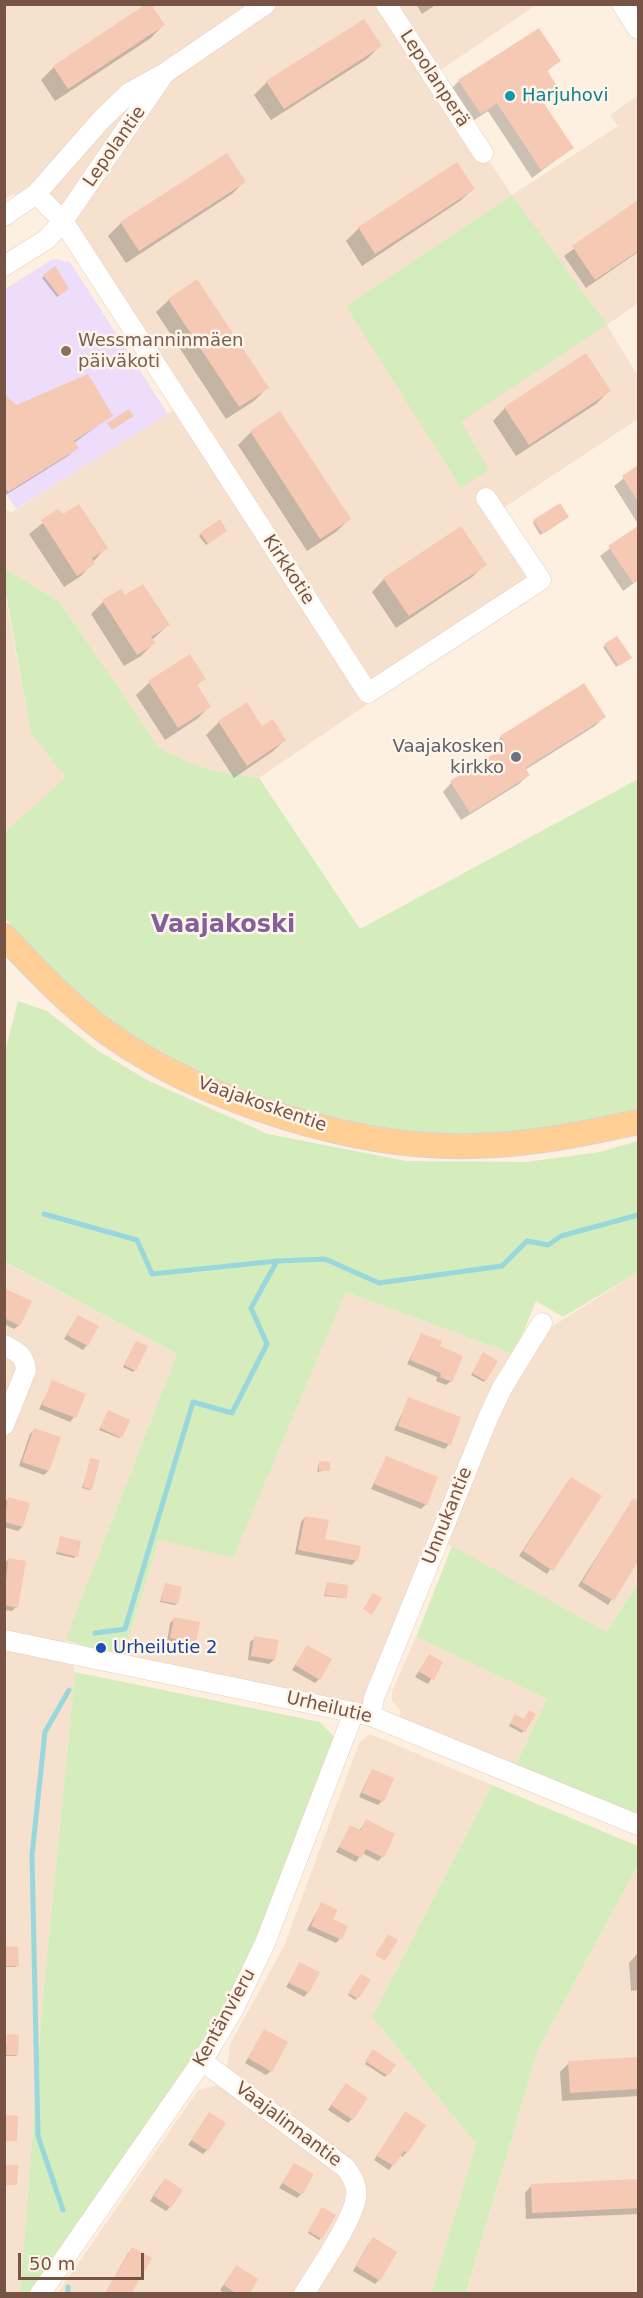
<!DOCTYPE html>
<html>
<head>
<meta charset="utf-8">
<style>
	body { margin:0 }
	#map { position:relative; width:643px; height:2298px; overflow:hidden; background:#fef0e0; font-family:"DejaVu Sans",sans-serif }
	canvas { display:block }
	.frame { position:absolute; inset:0; border:6px solid #775345; pointer-events:none }
	.scale { position:absolute; left:18px; top:2253px; width:126px; height:27px; box-sizing:border-box; border:3px solid #775345; border-top:0; padding-left:8px; font-size:18px; line-height:21px; white-space:nowrap; color:#775345; -webkit-text-stroke:4px #fff4e8; paint-order:stroke }
</style>
</head>
<body>
<div id="map">
<canvas width="643" height="2298"></canvas>
<div class="frame"></div>
<div class="scale">50 m</div>
</div>
<script>
const context = document.querySelector('canvas').getContext('2d');
context.lineJoin = 'round';
function fill(path, color) { context.fillStyle = color; context.fill(path, 'evenodd'); }
function stroke(path, color, width, dash) { context.strokeStyle = color; context.lineWidth = width; context.lineCap = dash ? 'butt' : 'round'; context.setLineDash(dash || []); context.stroke(path); }
function label(font, color, halo, rows, align = 'center') {
  context.font = font + ' "DejaVu Sans",sans-serif'; context.lineWidth = 5; context.setLineDash([]); context.textBaseline = 'middle'; context.strokeStyle = halo; context.fillStyle = color; for (const [text, x, y, turn = 0] of rows) {
    context.save(); context.translate(x, y); context.rotate((+turn || 0) * Math.PI / 180); context.textAlign = isNaN(turn) ? turn : align; if (halo) context.strokeText(text, 0, 0); context.fillText(text, 0, 0); context.restore();
  }
}
fill(new Path2D(`
	M5,5h531l-104,71 80,119 106,-69 -8,-11 28,-20v208l-31,22 31,51v43l-145,96 43,63 -164,123 -113,77 -50,-8 -49,-21 -100,-147 -55,-33v-60l7,3 171,-108 -115,-177 -55,-33 -8,5z
	M4,589l27,145 36,43 -62,56z
	M4,1262l173,92 -112,286 10,32 -32,325 -23,297 -16,-1z
	M638,1272v310l-31,50 -175,-96 -68,172 -241,-51 36,-117 74,17 113,-265 164,61z
	M416,1637l131,62 -33,69 -115,-50 2,-7 -9,-10v-10z
	M370,1734l122,51 -120,232 104,127 -45,149 -374,1 141,-204 20,-5 9,-18 3,-23 54,-98 75,-203z
	M638,1865v428l-172,1 72,-244z`), '#f6e1ce');
fill(new Path2D(`
	M53,259l17,3 98,152 -152,95 -11,-17v-203z`), '#edddfa');
fill(new Path2D(`
	M512,195l95,130 -146,96 28,49 -28,18 -115,-182z
	M5,569l55,33 100,147 49,21 50,8 101,151 278,-150v330l-88,24 -76,6 -132,-16 -120,-37 -106,-57 -52,-44 -59,-67 -1,-85 62,-56 -35,-43 -26,-145z
	M18,1001l29,10 50,39 52,31 119,53 138,27 120,1 74,-10 38,-11v131l-75,45 -27,-16 -20,49 -6,3 -164,-61 -113,266 -74,-18 -36,117 -58,-17 112,-286 -172,-92 -1,-207z
	M452,1546l155,86 31,-50v238l-124,-52 33,-69 -131,-62z
	M75,1672l245,50 14,15 -79,206 -28,62 -33,53 -164,235 -10,1 23,-297z
	M492,1785l146,61v19l-100,185 -72,243h-35l45,-149 -104,-127z`), '#d5edbd');
fill(new Path2D(`
	M416,4h21l-15,10z
	M163,25l-12,13 -96,63 -14,-21 13,-13z
	M380,46l-13,13 -96,61 -17,-25 13,-13z
	M559,61l-13,11 12,18 -15,14 29,44 -40,30 -44,-67 -17,11 -21,-32 9,-9z
	M227,155l17,27 -12,12 -106,69 -18,-27 13,-13z
	M456,164l17,25 -13,12 -98,65 -16,-25 13,-13z
	M638,202v50l-52,36 -22,-32z
	M55,268l11,22 -9,7 -15,-19z
	M169,300l98,88 -13,13 -28,18 -70,-107z
	M609,391l-13,13 -80,52 -23,-35 12,-13z
	M4,396l12,11 95,9 -37,27 3,5 -9,8 -64,40z
	M280,413l69,106 -13,13 -29,19 -69,-106 13,-13z
	M638,467v57l-24,-38z
	M58,511l48,36 -25,29 -17,11 -35,-53z
	M566,518l-26,17 -7,-12 1,-2z
	M638,527v53l-15,11 -23,-35z
	M224,532l-18,13 -7,-9 2,-2z
	M485,564l-13,13 -76,51 -24,-36 12,-13z
	M103,602l65,23 -16,15 2,3 -13,13 -17,10 -33,-52z
	M617,638l11,21 -12,8 -13,-20z
	M190,656l14,22 -8,8 13,21 -12,12 -32,21 -29,-45 13,-12z
	M247,704l15,24 23,12 -13,12 -38,26 -28,-43 13,-13z
	M604,717l-9,9 -70,44 3,5 -9,9 -58,36 -18,-28 8,-9 46,-29 -5,-8 9,-9z
	M6,1290l13,35 -5,4 -10,-5z
	M78,1316l9,29 -4,5 -19,-11z
	M422,1334l16,12 13,35 -5,4 -10,-4 1,-4 -30,-13z
	M136,1342l-1,28 -2,2 -10,-5z
	M482,1356l3,24 -1,2 -13,-7z
	M53,1382l21,35 -4,5 -31,-13z
	M409,1399l50,19 -10,26 -4,5 -51,-19z
	M108,1412l12,25 -1,1 -20,-8z
	M35,1429l13,42 -4,4 -25,-9 11,-32z
	M386,1458l40,46 -5,5 -50,-20z
	M91,1460v29l-2,1 -7,-2z
	M319,1463l10,7 -12,2z
	M567,1483l32,14 -52,77 -28,-18z
	M9,1499l13,28 -4,4 -14,-4v-24z
	M633,1500l5,3v55l-30,47 -30,-19z
	M305,1517l19,23 32,20 -4,5 -57,-11 6,-32z
	M61,1538l15,18 -2,2 -18,-4z
	M8,1560l8,47 -4,4 -8,-1v-46z
	M327,1583l18,15 -21,-2z
	M165,1585l12,18 -2,2 -15,-3z
	M175,1618l20,24 -4,5 -24,-5 3,-19z
	M255,1638l19,22 -5,4 -21,-4 2,-18z
	M307,1647l12,32 -4,4 -23,-13z
	M429,1656l12,7 -13,21 -13,-7z
	M534,1715l-12,18 -13,-7 5,-8 9,3z
	M372,1770l10,31 -4,4 -19,-8z
	M366,1821l16,36 -4,4 -16,-8 -6,9 -20,-10 14,-25 9,4z
	M321,1904l19,35 -4,4 -29,-13z
	M7,1948l10,18 -2,1h-10z
	M638,1953v37l-7,1 -2,-28z
	M300,1964l8,28 -4,5 -18,-10z
	M359,1977l-2,21 -2,2 -7,-5z
	M264,2031l7,40 -5,4 -21,-12z
	M8,2036l9,19 -2,1h-10z
	M372,2053l21,12 -8,12 -20,-13z
	M638,2059v37l-76,5 -2,-29 9,-9z
	M342,2089l10,30 -4,4 -20,-13z
	M405,2113l19,12 -17,27 -5,5 -2,-2 -11,15 -15,-10z
	M209,2114l-2,36 -4,4 -15,-9z
	M294,2165l7,29 -4,4 -18,-10z
	M638,2181v33l-112,5 -1,-26 6,-7z
	M161,2184l9,23 -4,4 -16,-10z
	M320,2211l1,27 -2,2 -11,-7z
	M369,2243l10,37 -4,4 -22,-13z
	M132,2249l-3,45h-24l23,-41z
	M236,2267l12,27h-22l-6,-4z`), '#0003');
stroke(new Path2D(`
	M44,1214l93,26 15,34 125,-13
	M95,1633l30,-4 68,-227 39,11 35,-69 -16,-36 26,-47 48,-2 54,24 123,-17 25,-25 21,4 13,-9 77,-21
	M63,2210l-25,-74 -6,-281 13,-123 24,-42
	M68,2287v7`), '#98d7dc', 5);
fill(new Path2D(`
	M146,4h5l14,21 -97,64 -15,-23z
	M364,19l18,27 -98,63 -18,-28z
	M539,28l22,33 -14,9 13,21 -17,11 31,46 -33,22 -44,-67 -16,11 -23,-34z
	M227,153l19,29 -107,69 -19,-29z
	M457,162l18,27 -100,65 -17,-27z
	M638,200v51l-43,29 -23,-34z
	M55,266l14,23 -10,7 -16,-21z
	M197,279l72,109 -30,19 -71,-108z
	M586,353l25,38 -82,54 -25,-38z
	M88,374l25,42 -39,25 5,7 -71,44 -4,-5v-93l12,11z
	M129,409l5,7 -22,14 -5,-7z
	M280,411l71,108 -31,20 -70,-108z
	M638,465v37l-16,-26z
	M560,503l9,14 -26,17 -10,-14z
	M79,504l29,44 -16,10 3,6 -18,12 -36,-56 17,-11 5,5z
	M220,519l7,12 -19,13 -8,-11z
	M461,526l26,39 -78,51 -26,-38z
	M638,526v53l-5,4 -25,-37z
	M143,584l27,41 -19,12 5,6 -19,12 -35,-55 19,-11 4,6z
	M617,636l15,22 -13,8 -15,-22z
	M190,654l16,25 -9,5 14,23 -33,21 -30,-47z
	M584,683l22,34 -81,51 5,7 -60,38 -20,-32 56,-35 -6,-10z
	M247,702l15,24 11,-7 13,21 -39,26 -29,-45z
	M6,1289l26,12 -12,25 -16,-8z
	M78,1315l21,11 -11,20 -21,-11z
	M421,1333l21,8 -2,5 23,10 -11,26 -12,-5 1,-4 -31,-13z
	M136,1341l12,5 -12,25 -12,-6z
	M483,1352l15,9 -12,20 -14,-8z
	M52,1380l34,14 -10,24 -34,-13z
	M408,1397l53,20 -10,28 -53,-19z
	M108,1410l22,10 -8,18 -22,-10z
	M34,1428l27,9 -12,34 -27,-9z
	M386,1456l52,21 -11,28 -53,-21z
	M90,1458l10,2 -8,30 -9,-3z
	M319,1461l11,1v9h-11z
	M571,1477l31,19 -49,75 -30,-20z
	M8,1497l22,6 -7,24 -19,-5z
	M633,1498l5,3v60l-24,40 -32,-19z
	M305,1516l24,4 -4,19 36,7 -3,15 -60,-11z
	M60,1536l21,5 -3,16 -21,-5z
	M8,1558l18,3 -8,47 -14,-3z
	M327,1582l21,3 -1,13 -22,-3z
	M165,1583l17,4 -4,17 -17,-3z
	M373,1593l9,5 -10,17 -9,-6z
	M174,1617l26,5 -4,21 -26,-5z
	M254,1636l25,4 -4,20 -24,-4z
	M307,1645l25,14 -12,21 -25,-15z
	M429,1654l14,8 -9,18 -15,-8z
	M529,1710l7,4 -11,18 -15,-9 5,-9 9,5z
	M372,1769l22,9 -10,24 -22,-9z
	M366,1819l29,15 -11,24 -18,-9 -5,9 -22,-11 11,-22 11,5z
	M321,1902l17,8 -5,9 15,7 -6,14 -31,-14z
	M388,1934l10,6 -13,21 -10,-6z
	M6,1946l12,1 1,19h-13z
	M299,1962l21,10 -11,21 -20,-10z
	M361,1974l10,6 -13,19 -10,-6z
	M264,2029l24,13 -16,30 -24,-14z
	M7,2034l12,1 -1,20h-12z
	M373,2049l23,16 -8,11 -23,-15z
	M638,2057v32l-68,4 -2,-32z
	M346,2083l22,15 -15,22 -22,-15z
	M405,2111l21,14 -18,28 -4,-2 -10,15 -17,-10z
	M209,2112l17,11 -18,28 -17,-11z
	M4,2115l14,1 -1,25h-13z
	M294,2163l20,11 -12,21 -20,-12z
	M4,2165h14l-1,20h-13z
	M165,2178l18,12 -12,18 -17,-12z
	M638,2179v29l-106,5 -1,-29z
	M322,2207l14,8 -14,24 -14,-8z
	M373,2237l24,15 -17,29 -24,-15z
	M132,2247l20,11 -21,36h-21l-4,-2z
	M236,2265l22,14 -8,15h-13l-13,-9z`), '#f6c9b5');
const minor = new Path2D(`
	M386,4l97,149
	M622,4l16,25
	M36,194l27,27 305,472 173,-113 -55,-82
	M4,216l32,-22 65,-74 28,-27 36,-20 101,-69
	M4,266l43,-27 16,-18 101,-147
	M4,1345c13,6 21,11 22,25l-22,55
	M4,1640l367,76 267,109
	M371,1716l3,-18 114,-280 14,-30 40,-65
	M202,2061l144,107c6,9 12,18 10,30 -5,26 -37,71 -52,96
	M40,2294l162,-233 31,-51 32,-67 89,-231`);
const major = new Path2D(`
	M4,936c34,36 66,70 106,99 94,66 248,115 363,111 57,-1 110,-12 165,-24`);
stroke(minor, '#e5cdbe', 21);
stroke(major, '#dcd2cf', 26);
stroke(minor, '#fff', 20);
stroke(major, '#ffcf96', 24);
for (const [x, y, r, color] of [
	[510,96,6,"#0f9aa8"],
	[66,351,6,"#8d6e63"],
	[516,757,6,"#6b7280"],
	[101,1648,6,"#1a4fb4"]
]) { const dot = new Path2D(); dot.arc(x, y, r, 0, 2 * Math.PI); context.fillStyle = color; context.fill(dot); stroke(dot, '#fff4e8', 2); }
label('18px', '#775345', '#fff4e8', [
	["Lepolanperä",434,79,57],
	["Lepolantie",115,147,-55],
	["Kirkkotie",288,570,57],
	["Vaajakoskentie",262,1105,19],
	["Unnukantie",448,1516,-68],
	["Urheilutie",329,1708,13],
	["Kentänvieru",225,2018,-61],
	["Vaajalinnantie",288,2125,37]
]);
label('18px', '#0d838f', '#fff4e8', [
	["Harjuhovi",522,96]
], 'left');
label('18px', '#785e54', '#fff4e8', [
	["Wessmanninmäen",78,341],
	["päiväkoti",78,362]
], 'left');
label('18px', '#5b616d', '#fff4e8', [
	["Vaajakosken",504,747],
	["kirkko",504,768]
], 'right');
label('18px', '#164399', '#fff4e8', [
	["Urheilutie 2",113,1648]
], 'left');
label('bold 24px', '#82609b', '#fff4e8', [
	["Vaajakoski",223,926]
]);
</script>
</body>
</html>
